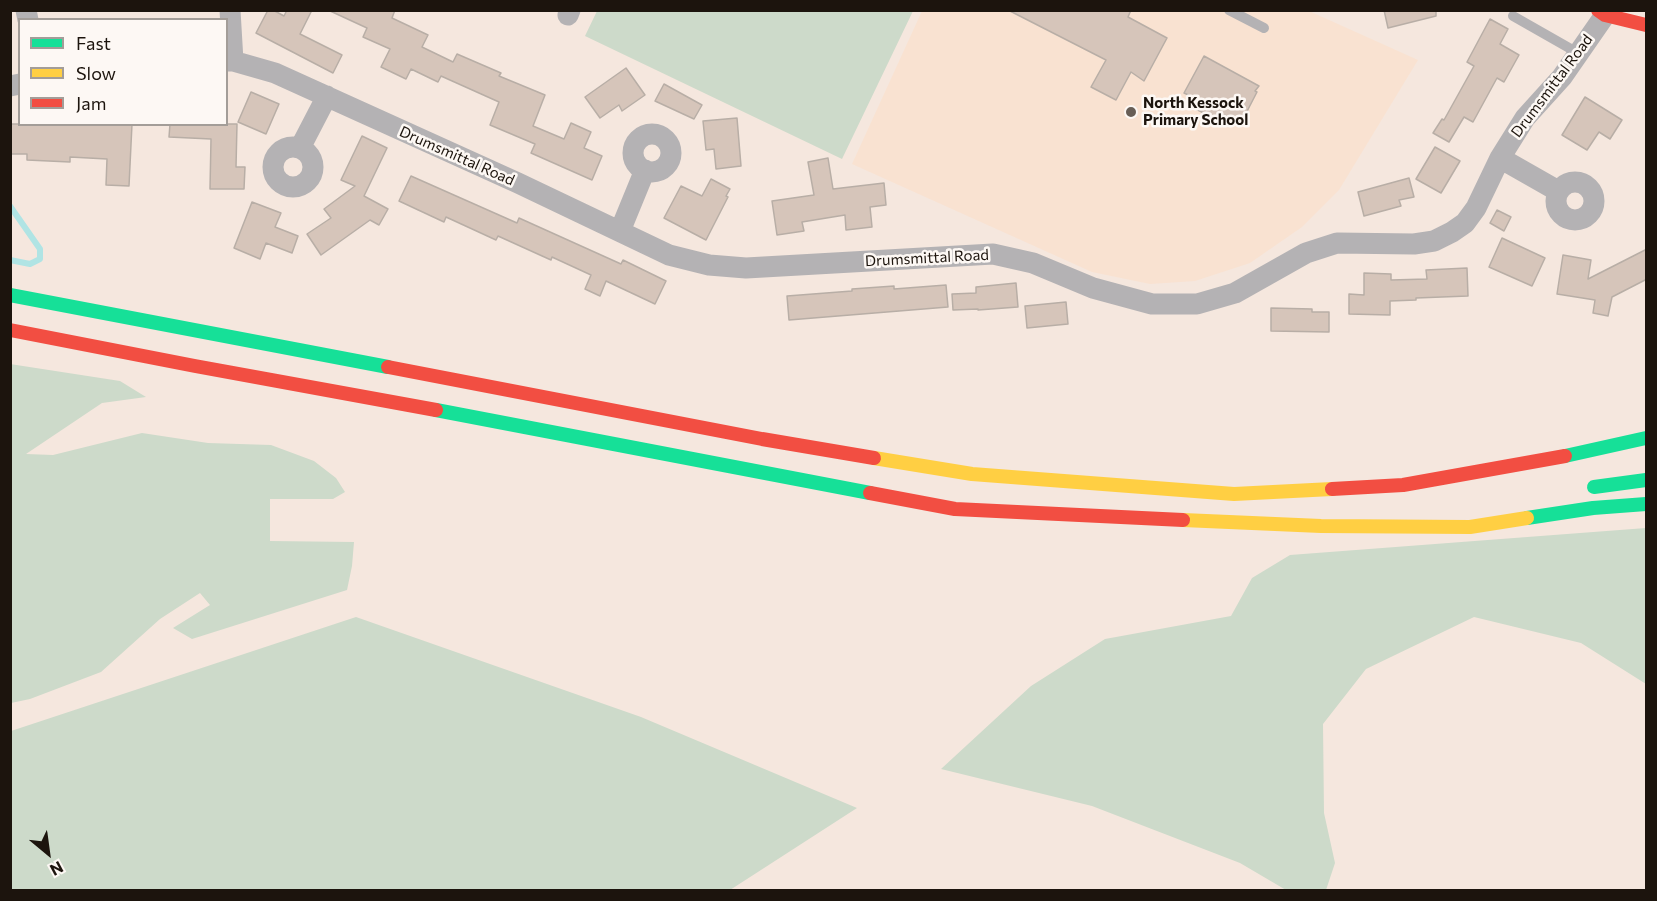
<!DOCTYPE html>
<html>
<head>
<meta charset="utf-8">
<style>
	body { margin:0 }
	#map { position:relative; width:1657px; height:901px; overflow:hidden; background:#f5e7de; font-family:Commissioner,sans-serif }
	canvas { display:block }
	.frame { position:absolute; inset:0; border:12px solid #1c140d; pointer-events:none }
	.legend { position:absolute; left:18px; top:18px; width:210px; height:108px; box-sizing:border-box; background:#fdf8f4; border:2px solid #a39d98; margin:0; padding:8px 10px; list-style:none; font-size:18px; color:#1c140d }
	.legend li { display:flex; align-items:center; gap:12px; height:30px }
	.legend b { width:30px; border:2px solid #a39d98 }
	.north { position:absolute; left:18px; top:823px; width:60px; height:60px; -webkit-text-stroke:4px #fdf8f4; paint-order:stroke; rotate:151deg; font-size:16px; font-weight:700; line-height:24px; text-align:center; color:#1c140d }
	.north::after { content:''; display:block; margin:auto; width:21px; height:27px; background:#1c140d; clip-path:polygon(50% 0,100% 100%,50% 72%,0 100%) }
</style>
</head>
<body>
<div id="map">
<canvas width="1657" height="901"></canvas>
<div class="frame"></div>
<ul class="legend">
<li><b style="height:8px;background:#16e098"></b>Fast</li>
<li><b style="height:8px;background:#ffcf43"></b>Slow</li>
<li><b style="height:8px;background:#f24e42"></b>Jam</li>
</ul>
<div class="north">N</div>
</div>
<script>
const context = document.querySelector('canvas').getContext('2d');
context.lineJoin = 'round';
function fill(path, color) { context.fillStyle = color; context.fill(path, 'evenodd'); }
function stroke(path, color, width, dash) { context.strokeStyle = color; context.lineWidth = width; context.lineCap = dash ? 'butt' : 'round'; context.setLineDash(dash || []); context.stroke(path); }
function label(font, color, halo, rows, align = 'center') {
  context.font = font + ' Commissioner,sans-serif'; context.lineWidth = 5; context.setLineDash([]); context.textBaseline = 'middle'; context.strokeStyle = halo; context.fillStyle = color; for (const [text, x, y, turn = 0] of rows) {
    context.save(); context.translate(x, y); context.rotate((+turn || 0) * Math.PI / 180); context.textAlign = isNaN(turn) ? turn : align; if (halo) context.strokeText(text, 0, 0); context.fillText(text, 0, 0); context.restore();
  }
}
fill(new Path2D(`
	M922,11h387l109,49 -79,130 -37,37 -52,36 -55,18 -45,3 -58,-12 -240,-108z`), '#f9e2d1');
fill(new Path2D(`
	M597,11l1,-1 315,1 -71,148 -257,-123z
	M10,364l110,17 26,16 -44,6 -76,51 27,1 89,-22 66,10 63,2 43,16 22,17 9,14 -12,7h-63v42l84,1 -2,24 -5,24 -155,49 -19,-11 37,-23 -10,-12 -40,26 -59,53 -71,27 -19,4z
	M1646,528v156l-65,-41 -107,-26 -108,52 -43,55 1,89 11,50 -9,27h-40l-46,-27 -148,-57 -151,-37 90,-83 74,-47 126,-23 21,-38 38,-23z
	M356,617l285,100 216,91 -127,82h-719v-159z`), '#cddaca');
stroke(new Path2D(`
	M10,206l30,43v10l-10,5 -20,-4`), '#b0e4e4', 6);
const building = new Path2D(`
	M268,10h5l11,6 3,-6h25l-12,24 42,21 -9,18 -77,-40z
	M328,10h67l-3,8 36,17 -6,12 31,15 4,-8 44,19 -2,3 46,19 -12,31 31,13 7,-16 20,9 -7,16 18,8 -10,24 -61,-27 4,-9 -45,-19 9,-23 -58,-26 -3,6 -27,-13 -5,10 -25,-12 9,-18 -27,-12 4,-9z
	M1008,10h123l-3,7 39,21 -23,43 -13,-9 -15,28 -25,-13 15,-27z
	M1384,10h52v6l-48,12z
	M1490,19l18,10 -8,15 19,11 -15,27 -7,-4 -24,44 -9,-5 -15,25 -16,-9 9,-14 2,1 30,-54 -7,-4z
	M1204,56l55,30 -4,5 2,1 -16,31 -17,-8 -3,7 -31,-16 5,-8 -11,-5z
	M626,68l19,27 -23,16 -3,-6 -19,13 -15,-21z
	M664,84l38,21 -8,14 -39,-18z
	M251,92l28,12 -13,30 -28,-12z
	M1585,97l37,23 -12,19 -11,-7 -12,18 -25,-15z
	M737,118l4,48 -25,3 -2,-20 -8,1 -3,-29z
	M10,124h122l-3,62 -23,-1 1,-26 -37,-2v5l-43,-2v-6h-17z
	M170,124h67l-1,43h9l-1,22h-34l1,-50 -42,-2z
	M362,136l25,12 -23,48 24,13 -9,16 -9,-5 -49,35 -14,-21 24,-16 -7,-9 31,-23 -14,-6z
	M1435,147l25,14 -19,32 -25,-14z
	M828,158l5,31 51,-6 2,22 -16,2 2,20 -26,3 -1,-15 -43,7 2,9 -27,4 -5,-34 42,-6 -6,-33z
	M411,176l106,47 2,-5 102,46 2,-4 43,21 -11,23 -49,-23 -6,15 -15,-7 6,-14 -39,-18 -1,3 -53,-24 -2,4 -50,-23 -2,5 -45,-21z
	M1409,178l5,19 -15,3 2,6 -37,10 -6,-24z
	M711,179l19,10 -4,7 2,1 -22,43 -42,-22 17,-32 21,10z
	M252,202l29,11 -6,14 23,9 -6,17 -26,-10 -6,16 -26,-11z
	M1497,210l14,7 -7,14 -14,-8z
	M1502,238l43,20 -13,28 -43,-19z
	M1647,249v30l-35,18 -4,19 -15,-3 2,-13 -38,-6 6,-39 28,5 -3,19z
	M1467,268l1,28 -52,2v2l-26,1v14l-41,-1v-20l15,1v-22l27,1v6l36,-1 -1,-9z
	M1016,283l2,24 -40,3v-1l-25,1 -1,-16 24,-1v-6z
	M946,285l2,22 -159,13 -2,-24 65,-5v-2l42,-3v3z
	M1066,302l2,22 -41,4 -2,-22z
	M1271,308l41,1v3h17v20l-58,-1z`);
fill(building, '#d6c5ba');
stroke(building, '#b8aea6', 1.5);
stroke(new Path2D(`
	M1229,10l35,18
	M1513,16l65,37`), '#b4b2b4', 10);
stroke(new Path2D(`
	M26,10l2,10
	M230,10l3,51
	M568,15l2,-5
	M226,61h7l42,12 243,110 151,72 40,10 37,3 247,-14 40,9 60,25 59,16h45l38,-11 71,-40 31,-10 77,1 20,-3 18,-9 13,-9 11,-15 24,-50 25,-40 37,-41 43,-62
	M10,86l10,-2
	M633 153a19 19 0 1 1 38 0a19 19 0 1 1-38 0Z
	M273 167a20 20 0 1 1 40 0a20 20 0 1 1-40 0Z
	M300,148l27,-52
	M1500,158l58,33
	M1556 201a19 19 0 1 1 38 0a19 19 0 1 1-38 0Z
	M620,231l25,-61`), '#b4b2b4', 21);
stroke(new Path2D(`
	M10,295l378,72
	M436,410l434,83
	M1565,456l81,-18
	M1594,487l52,-7
	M1527,518l66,-10 53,-4`), '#16e098', 14);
stroke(new Path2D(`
	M874,458l98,16 262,20 98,-5
	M1183,520l138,6 149,1 57,-9`), '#ffcf43', 14);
stroke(new Path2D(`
	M1598,10l7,5 41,10
	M10,330l185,36 241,44
	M388,367l374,72 112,19
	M1332,489l71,-4 162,-29
	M870,493l85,16 228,11`), '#f24e42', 14);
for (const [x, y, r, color] of [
	[1131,112,6,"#685e56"]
]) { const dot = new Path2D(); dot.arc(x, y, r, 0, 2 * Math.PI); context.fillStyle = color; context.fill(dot); stroke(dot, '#fdf8f4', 2); }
label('15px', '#1c140d', '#fdf8f4', [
	["Drumsmittal Road",1552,86,-53],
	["Drumsmittal Road",457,156,24],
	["Drumsmittal Road",927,258,-3]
]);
label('bold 15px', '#1c140d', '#fdf8f4', [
	["North Kessock",1143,103],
	["Primary School",1143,120]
], 'left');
</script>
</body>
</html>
